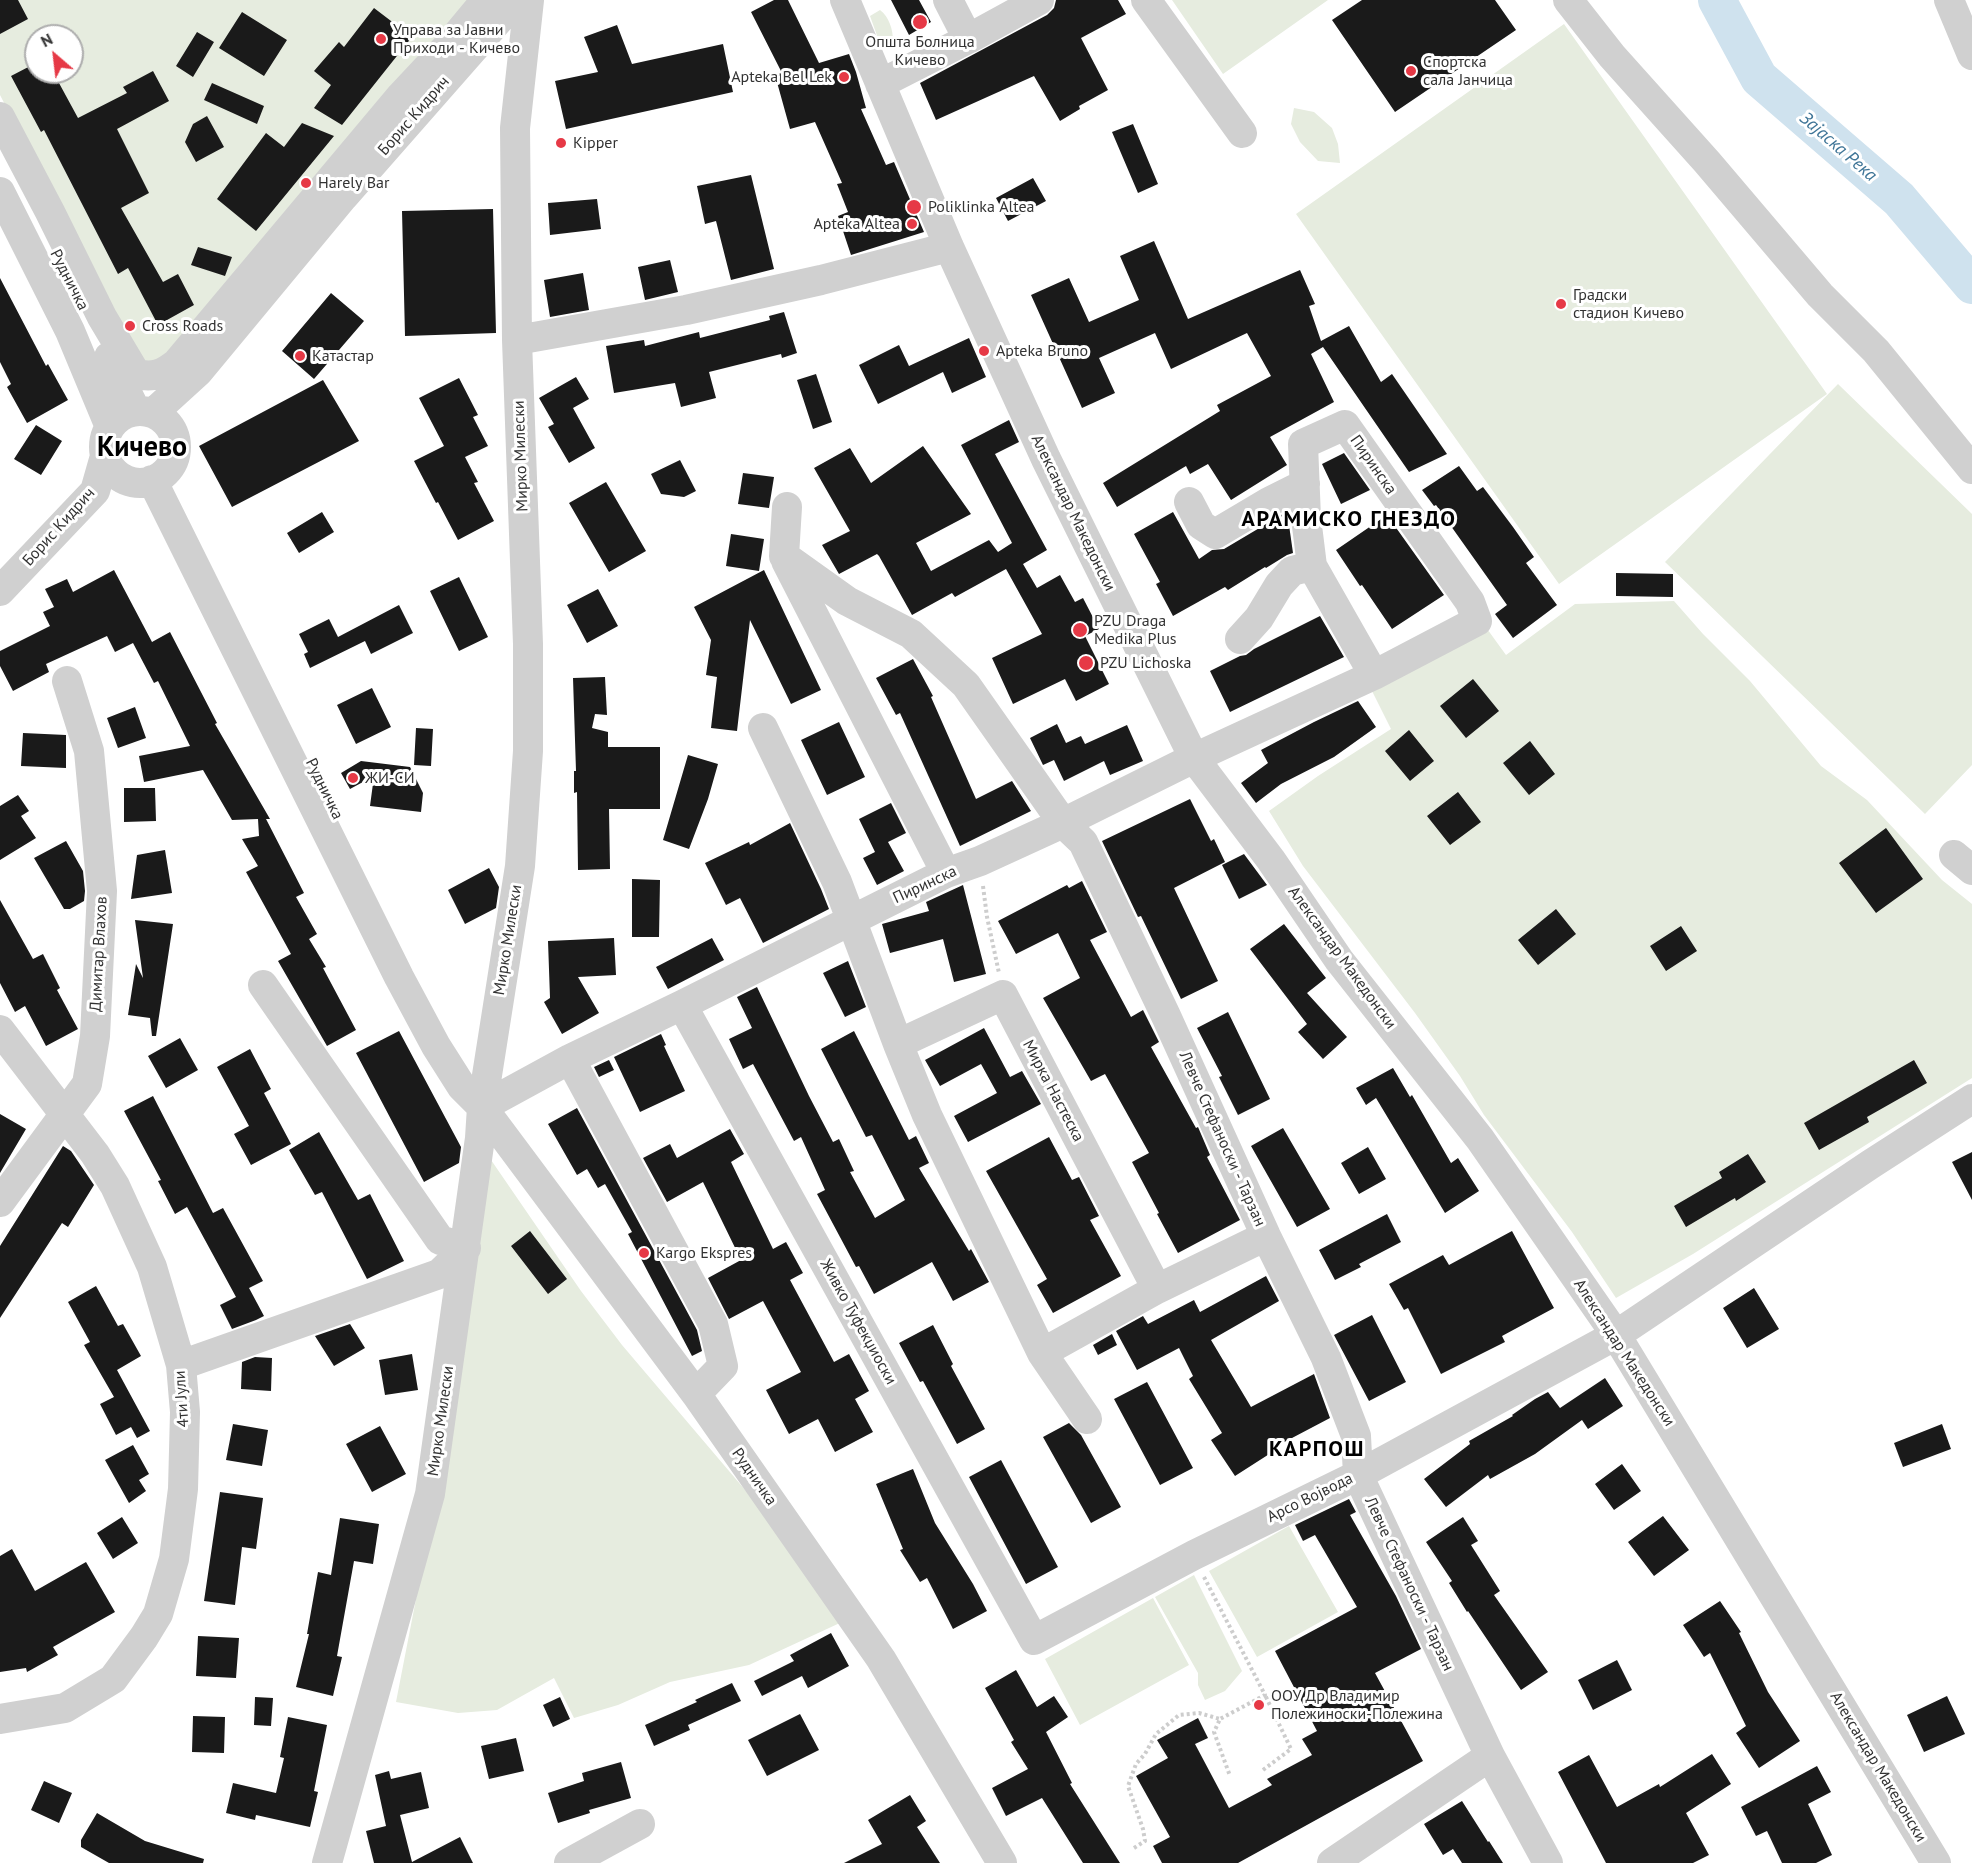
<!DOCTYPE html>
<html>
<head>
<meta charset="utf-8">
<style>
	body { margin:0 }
	#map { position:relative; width:1972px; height:1863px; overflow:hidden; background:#fff; font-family:"PT Sans",sans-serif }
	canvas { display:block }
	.north { position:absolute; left:24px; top:24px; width:60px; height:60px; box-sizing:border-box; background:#fff; border:2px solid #adadad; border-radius:50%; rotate:332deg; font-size:16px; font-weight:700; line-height:24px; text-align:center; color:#333 }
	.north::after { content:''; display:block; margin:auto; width:21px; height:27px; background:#e63946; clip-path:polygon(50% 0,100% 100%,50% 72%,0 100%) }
</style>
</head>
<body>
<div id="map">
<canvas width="1972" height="1863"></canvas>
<div class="north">N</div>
</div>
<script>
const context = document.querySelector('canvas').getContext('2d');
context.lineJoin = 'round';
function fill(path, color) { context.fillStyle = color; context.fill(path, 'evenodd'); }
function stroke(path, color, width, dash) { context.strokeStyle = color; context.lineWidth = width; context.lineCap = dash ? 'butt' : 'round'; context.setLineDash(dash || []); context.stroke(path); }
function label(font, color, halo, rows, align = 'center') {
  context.font = font + ' "PT Sans",sans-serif'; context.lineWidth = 6; context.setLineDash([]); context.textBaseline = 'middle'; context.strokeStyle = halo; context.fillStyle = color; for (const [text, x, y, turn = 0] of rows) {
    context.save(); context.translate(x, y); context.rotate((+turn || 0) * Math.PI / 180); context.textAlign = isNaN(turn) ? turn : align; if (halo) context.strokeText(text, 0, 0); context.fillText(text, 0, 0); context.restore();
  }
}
fill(new Path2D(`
	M0,0h477l-317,362 -22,-1 -138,-266zM36,36h36v36h-36z
	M1172,0h156l-105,74z
	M880,10c9,7 13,19 13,31l-6,4 -8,-4 -9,-25z
	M1564,24l263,370 -268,190 -263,-370z
	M1294,108l20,4 18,16 6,16 2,19 -22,-2 -18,-19 -9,-18z
	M1838,384l134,130v251l-47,49 -260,-252z
	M1674,601l29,33 47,47 71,85 46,34 75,80 30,24v174l-279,176 -77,44 -44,-66 -88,-117 -24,-39 -45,-63 -112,-147 -34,-55 49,-35 73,-47 -21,-42 115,-61 21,29 69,-51z
	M489,1157l92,134 41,54 124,146 96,131 -93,43 -79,17 -52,23 -44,13 -20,-40 -57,32 -39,3 -62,-11 40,-206z
	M1289,1526l49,86 -81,45 -48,-86z
	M1194,1575l48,96 -17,20 -20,9 -7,-15v-12l-43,-76z
	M1153,1598l36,67 -109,60 -35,-66z`), '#e6ecdf');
stroke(new Path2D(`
	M1717,0l42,78 140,121 73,86`), '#cfe2ee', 38);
fill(new Path2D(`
	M0,0h18l10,19 -28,15z
	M774,0h14l31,63 30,-9 7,18 10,36 -5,1 25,56 8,-3 30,70 -73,23 -13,-39 10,-4 -11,-28 5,-1 -27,-61 -25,7 -15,-54 7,-2 -31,-61z
	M891,0h28l12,22 -22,13z
	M1056,0h62l8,14 -45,24 27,52 -29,16 1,3 -20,12 -26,-45 -98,44 -16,-37 127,-68 7,-7z
	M1362,0h133l21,30 -121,82 -63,-92z
	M374,8l38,29 -70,88 -28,-17 17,-23 -17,-14 25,-29 5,5z
	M242,12l45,28 -23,36 -45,-28z
	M617,25l15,39 91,-20 10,48 -167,37 -11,-48 43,-9 -14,-35z
	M197,32l17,10 -21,35 -17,-11z
	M36,63v9h17l25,46 49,-25 -4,-6 30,-16 16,30 -52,28 32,64 -28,15 42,74 15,-8 16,31 -36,20 -30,-57 -10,6 -74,-144 -3,2 -30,-56z
	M212,83l52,23 -7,18 -53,-24z
	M207,116l17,31 -28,15 -11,-20 8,-18z
	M302,123l32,13 -78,95 -39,-32 49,-66 18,14z
	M1133,124l25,60 -20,9 -26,-61z
	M751,175l23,94 -43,11 -15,-59 -11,3 -8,-38z
	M1033,178l13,23 -38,20 -12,-23z
	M597,199l4,30 -51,6 -2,-32z
	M493,209l3,124 -91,3 -3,-125z
	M1154,241l34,78 112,-49 15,34 -6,2 12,35 28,-15 32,56 11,-8 55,80 -38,18 -86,-125 -12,7 23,48 -64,35 17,28 -56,35 -23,-36 -18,10 -4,-8 -69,41 -14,-24 117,-72 -3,-6 54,-29 -24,-43 -76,36 -16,-36 -56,25 16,35 -33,15 -51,-113 38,-17 20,44 50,-22 -19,-44z
	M198,247l34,10 -7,19 -34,-11z
	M670,260l8,32 -33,8 -7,-33z
	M583,273l6,37 -39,7 -6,-37z
	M0,278l46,88 2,-2 20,36 -41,23 -20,-36 4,-3 -11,-22z
	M331,293l33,28 -50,58 -32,-28z
	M784,312l13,41 -15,5 -1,-4 -72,18 7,26 -35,9 -6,-24 -61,10 -8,-47 38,-6 1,6 54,-14 1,6 70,-18 -1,-4z
	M969,338l17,39 -34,16 -9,-21 -65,32 -19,-39 40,-20 10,21z
	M816,374l16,48 -19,7 -16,-49z
	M576,377l13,22 -16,9 22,40 -26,15 -21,-36 6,-3 -15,-26z
	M459,378l19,37 -5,2 15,29 -23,11 13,25 -4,1 20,38 -36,19 -20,-38 -2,1 -22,-42 30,-15 -25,-48z
	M323,380l36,61 -127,66 -33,-61z
	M1009,420l10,22 -24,12 52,96 -24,14 14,24 23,-13 15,27 8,-4 16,31 -14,7 24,48 -33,17 -11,-22 -52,25 -21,-46 50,-24 -36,-65 -51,28 -3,-4 -40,22 -33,-59 -2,-2 -38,20 -17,-29 28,-14 -36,-63 36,-20 21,35 52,-37 48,68 -55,29 15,28 58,-31 9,12 14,-9 -51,-98z
	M36,425l26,16 -21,34 -27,-16z
	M1344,453l26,37 -29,14 -19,-40z
	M680,460l16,31 -12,6 -23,-3 -10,-20z
	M1459,466l18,25 6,-4 30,40 21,30 -8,6 31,42 -44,33 -18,-24 12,-9 -71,-100 -2,1 -12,-16z
	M743,473l31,4 -5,31 -31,-4z
	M606,482l40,69 -37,21 -40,-69z
	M322,512l12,20 -35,21 -12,-20z
	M1173,512l26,47 13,-9 12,-1 59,-35 6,11 4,28 -6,2 -21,13 -1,-1 -37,23 -3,-3 -52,29 -17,-32 4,-2 -26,-48z
	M1387,515l57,80 -52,34 -30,-44 -2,1 -24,-36z
	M731,534l33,5 -5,32 -33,-5z
	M114,570l38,72 18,-10 47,91 -2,1 55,95h-4l38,74 -8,4 21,37 -8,5 17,28 -3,1 33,62 -29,16 -49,-85 13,-7 -45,-82 12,-6 -16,-27 17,-3 -1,-17 -26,1 -29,-50 -59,12 -5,-26 51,-10 -32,-65 -4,2 -21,-40 -18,9 -8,-16 -61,28 3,8 -36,19 -13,-25v-15l50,-25 -7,-14 11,-5 -9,-18 22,-10 6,13z
	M764,570l57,120 -30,14 -41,-84 -13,111 -26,-3 6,-51 -11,-2 5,-35 -17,-33z
	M1616,573l57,1v23l-57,-1z
	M459,577l29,60 -29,14 -29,-60z
	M598,589l20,37 -31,17 -20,-38z
	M399,605l14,28 -42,21 -6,-13 -55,27 -6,-14 4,-2 -9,-18 30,-15 9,18z
	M1320,616l24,41 -114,55 -20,-41 30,-15 6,-1 8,-6z
	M913,659l20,37 -2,1 45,102 36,-18 19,30 -71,35 -60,-133 -4,2 -20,-37z
	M605,677l2,38 -12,-1 -3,14 16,4v15h52v62h-51l1,60 -32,1 -1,-78 -3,1v-22h2l-3,-93z
	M1473,679l26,32 -33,27 -26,-32z
	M372,688l19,39 -35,17 -19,-39z
	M1358,701l18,26 -42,30 -53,27 -25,19 -15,-20 27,-20 -7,-13 53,-28z
	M135,707l11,31 -28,10 -11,-30z
	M839,722l26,55 -38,18 -26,-55z
	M1057,724l9,19 15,-7 4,8 42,-19 16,36 -33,14 -6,-14 -40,20 -10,-21 -11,5 -13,-27z
	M416,728l17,1 -2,37 -17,-1z
	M1409,730l25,31 -24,20 -25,-30z
	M23,733l43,2v33l-45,-2z
	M1530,741l25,33 -26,21 -26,-32z
	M688,755l30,9 -10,35 -19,50 -26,-9z
	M361,761l49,6 13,26 -2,19 -51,-6 4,-30 -24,13 -9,-16z
	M124,788h31l1,33 -32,1z
	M1458,792l23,30 -31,23 -23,-29z
	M18,795l11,16 -8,5 15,22 -36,22v-54z
	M1190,799l21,42 3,-2 11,23 -51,26 44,93 -37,18 -40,-83 -3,1 -36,-76z
	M891,803l15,30 -18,9 16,29 -27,14 -14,-27 12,-6 -16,-33z
	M790,823l31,66 8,20 -66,34 -23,-45 -14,7 -21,-42 44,-21 1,3z
	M1886,828l37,51 -47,34 -37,-50z
	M66,841l17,30 2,20 -1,10 -14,8h-6l-30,-51z
	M165,850l7,43 -41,6 6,-44z
	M1244,854l23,31 -28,14 -17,-34z
	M489,868l10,19 -3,21 -31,16 -17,-34z
	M632,879l28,1 -1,57h-27z
	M1082,881l25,51 -17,8 41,77 12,-7 16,32 -8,5 45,81 2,-1 12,28 -3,2 33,63 -62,33 -21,-39 2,-1 -27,-51 17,-9 -44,-79 -14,7 -48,-83 37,-20 -22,-45 -42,21 -18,-33 69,-36 2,3z
	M963,885l23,89 -32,8 -11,-43 -53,14 -8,-29 47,-13 -3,-9z
	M0,900l33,59 10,-5 17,34 -3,2 21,39 -32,17 -21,-40 -10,6 -15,-29z
	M1556,909l20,25 -38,31 -20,-25z
	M135,920l38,4 -17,112h-4l-2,-18 -22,-3 8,-51 7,14z
	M1284,924l42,54 -19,15 40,44 -24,22 -25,-27 9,-8 -57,-75z
	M1681,926l16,25 -31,20 -16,-25z
	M614,938l2,37 -38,2 21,36 -37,21 -18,-32 6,-4 -2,-57z
	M712,938l12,22 -56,29 -12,-22z
	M848,961l18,46 -21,10 -22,-44z
	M757,987l52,109 24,46 6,-3 15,32 -4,1 25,46 30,-18 -33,-65 -6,2 -45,-88 33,-18 55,109 7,-4 13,27 -10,5 50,83 2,-2 18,33 -36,19 -21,-39 -58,32 -15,-28 -3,1 -39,-73 8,-4 -24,-53 -7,4 -41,-77 -10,5 -14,-30 23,-11 -15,-31z
	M1228,1012l42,87 -32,16 -19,-38 3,-1 -25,-48z
	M984,1028l26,49 12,-6 19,33 -73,38 -14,-26 43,-23 -16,-29 -41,22 -15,-26z
	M399,1031l62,116 -2,16 -35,19 -68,-129z
	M661,1034l5,11 -2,1 21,45 -45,21 -26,-55z
	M180,1038l18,32 -32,18 -18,-32z
	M250,1049l21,40 -7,4 27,51 -40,21 -17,-31 15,-8 -32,-59z
	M609,1060l5,10 -15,7 -5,-10z
	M1914,1060l13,23 -60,34 2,5 -50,28 -15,-27z
	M1393,1068l17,29 2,-2 39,68 7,-5 21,33 -34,22 -69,-115 -10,7 -10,-17z
	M153,1096l60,117 10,-5 40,73 -14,7 15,28 -8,4 -24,9 -12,-24 16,-8 -49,-90 -12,7 -17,-33 3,-1 -37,-69z
	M577,1108l120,222 5,21 -10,5 -64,-122 4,-2 -27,-48 -7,4 -11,-19 -10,6 -29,-51z
	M0,1114l26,15 -26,44z
	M1283,1128l47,81 -33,18 -46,-81z
	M730,1129l14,25 -13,8 42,87 13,-7 17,31 -13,7 44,82 15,-8 20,37 -14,8 18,33 -38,20 -17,-33 -29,15 -23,-44 35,-18 -38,-71 -34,18 -21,-41 33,-18 -38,-78 -36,20 -24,-44 27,-14 7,14z
	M319,1132l39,68 12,-6 34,67 -37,18 -45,-87 -7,3 -26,-45z
	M1049,1137l23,43 7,-3 20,39 -9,4 31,56 -68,37 -16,-28 10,-6 -61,-108z
	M63,1146l8,5 23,34 -26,42 -6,-4 -62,95v-72z
	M1368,1147l18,32 -27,15 -18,-31z
	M1972,1152v48l-20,-38z
	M1748,1154l18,28 -30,19 -1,-3 -49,29 -12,-21 48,-28 -3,-6z
	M1387,1214l14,28 -42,22 2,3 -26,13 -16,-30z
	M530,1231l37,48 -19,15 -37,-48z
	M1512,1231l42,77 -52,28 3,6 -64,32 -33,-66 -4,2 -15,-26 54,-29 6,10z
	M1266,1276l13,25 -68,39 40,67 63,-33 16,44 -57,30 1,3 -39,25 -24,-36 11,-7 -33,-54 4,-3 -14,-28 -42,22 -21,-39 27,-15 5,8 46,-24 6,12z
	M96,1286l22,40 5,-2 18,32 -24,14 33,61 -13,7 -6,-11 -15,8 -16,-31 14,-7 -30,-52 6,-3 -22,-40z
	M1754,1288l25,41 -32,19 -24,-40z
	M1372,1315l34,67 -37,19 -35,-66z
	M350,1324l15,24 -31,18 -19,-30z
	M933,1325l20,39 -2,2 34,63 -28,15 -34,-63 -3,1 -21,-39z
	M1112,1334l5,11 -19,10 -5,-10z
	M412,1354l6,36 -33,5 -6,-35z
	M255,1357l17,1 -1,33 -30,-2 1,-27z
	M1605,1378l18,28 -35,23 -6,-9 -47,34 -45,25 -2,-4 -42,32 -22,-28 46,-35 -1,-3 44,-25 -1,-1 23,-16 13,-7 12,16z
	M1147,1382l46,86 -33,17 -46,-86z
	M1069,1423l12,12 40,72 -30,16 -48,-86z
	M233,1424l35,6 -6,36 -36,-6z
	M1942,1424l9,25 -48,18 -9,-24z
	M380,1426l26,48 -34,18 -26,-48z
	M133,1445l16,29 -10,6 7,11 -17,12 -24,-43z
	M1001,1460l57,107 -32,17 -57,-107z
	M1622,1464l19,27 -27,19 -19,-26z
	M913,1469l22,54 38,61 14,27 -34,18 -26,-51 -7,4 -20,-32 3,-1 -27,-65z
	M220,1492l43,6 -7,51 -14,-2 -7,58 -31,-4z
	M1349,1499l7,13 -6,3 46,81 25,53 -46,24 48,88 -185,102h-76l-9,-17 17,-9 -34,-61 32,-18 -11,-18 41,-22 10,20 -13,6 34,64 43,-23 -5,-6 45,-24 -10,-16 15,-8 -42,-80 82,-44 -42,-72 -12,6 -8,-16z
	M1663,1516l26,34 -35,26 -26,-34z
	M122,1517l16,26 -25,16 -16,-26z
	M1463,1517l15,24 -7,4 29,46 -6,4 54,77 -27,18 -53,-79 -1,1 -18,-29 3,-2 -26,-39z
	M340,1518l39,6 -6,40 -19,-3 -17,95 5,1 -9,39 -37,-9 13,-53h-2l11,-62 13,3z
	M12,1549l23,42 51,-29 29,50 -62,35 5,8 -31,17 -1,-4 -26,4v-116z
	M1720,1601l21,31 -2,1 29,59 32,49 -41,27 -23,-35 10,-7 -36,-73 -6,4 -21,-32z
	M831,1633l18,33 -41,22 -6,-12 -40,20 -8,-15 40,-20 -4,-6z
	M198,1636l41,2 -3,40 -40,-2z
	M1617,1660l15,30 -39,20 -15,-30z
	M1016,1670l21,37 17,-11 14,21 -22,15 26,51 -2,1 50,79h-37l-41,-65 -36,18 -14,-28 36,-19 -17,-27 3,-2 -29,-52z
	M732,1683l9,18 -53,24 2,5 -36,16 -9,-21 52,-23 -2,-2z
	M1947,1696l18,38 -41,18 -17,-37z
	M255,1697l18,1 -2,28 -17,-1z
	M560,1697l10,22 -17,8 -10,-22z
	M800,1714l19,36 -52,26 -19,-36z
	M193,1716l32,1 -1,36 -32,-1z
	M288,1717l39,8 -13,66 4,1 -8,35 -54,-12 -1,5 -29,-7 7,-30 43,10 8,-35 -4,-1z
	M516,1738l8,33 -35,8 -8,-33z
	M1712,1754l19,30 -45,29 23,42 -16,8h-87l-48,-91 31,-17 28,52 42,-23 1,3z
	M621,1762l10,36 -42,12 1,3 -32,10 -10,-30 36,-12 -2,-8z
	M1817,1766l14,26 -23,12 24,51 -16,8h-34l-15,-32 -11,5 -15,-29z
	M389,1771l2,8 30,-7 8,36 -29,7 12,47 48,-25 13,26h-99l-8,-32 20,-5 -11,-51z
	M44,1781l28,12 -13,30 -28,-13z
	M910,1795l16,26 -9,6 23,36h-96l38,-19 -14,-24z
	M1462,1801l26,41 1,-1 14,22h-41l-9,-14 -10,6 -19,-31z
	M97,1813l48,28 59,18 -1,4h-94l-28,-16v-7z`), '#1a1a1a');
stroke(new Path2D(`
	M983,886l4,31 12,56
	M1204,1577l61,118 -45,24
	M1263,1770l28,-21 -26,-54
	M1134,1848l11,-7 -2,-12 -15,-43 8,-22 9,-10 11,-20 23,-19 20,-2 21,6 -6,13 16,44`), '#cdcdcd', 4, [3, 3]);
stroke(new Path2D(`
	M845,0l104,247 97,212 148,299 77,102 68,100 141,179 136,196 320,528
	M948,0l20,39
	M1146,0l96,133
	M1568,0l44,56 95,106 113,133 56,56 96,118
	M1949,0l23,55
	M880,84l88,-45 71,-39
	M0,117l50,95 52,105 34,57c18,4 27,0 41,-11l224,-267 45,-48 40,-48
	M0,192l70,139 40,96
	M517,340l169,-30 135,-30 128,-33
	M109,357l27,54
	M104 447a36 36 0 1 1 72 0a36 36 0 1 1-72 0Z
	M153,413l45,-41 145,-175 173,-197
	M152,480l247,497 37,69 26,41 20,20 214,287 185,265 121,204
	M1189,502l12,23 14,9 54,-32 36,-18
	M787,507l-3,49 63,45 64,33 55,51 97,138 20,19 83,174 100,220 60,122 30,78 2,39 132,281 58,107
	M786,561l160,312
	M0,591l95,-100 10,-35
	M1240,639l19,-21 20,-33 13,-14 20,-5
	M763,728l74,154 61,162 29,71 115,238 45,66
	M1954,855l18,15
	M682,1005l352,635 160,-85 164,-80 258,-140 255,-171 101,-65
	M0,1030l95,124 20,32 37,81 29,98 4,47 -2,77 -9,70 -16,55 -14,23 -31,42 -48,29 -65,11
	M898,1044l105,-49 154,294
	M570,1059l143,265 10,42 -27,28
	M482,1107l88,-48 112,-54 264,-132 34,-12 83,-38 131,-65 180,-83 103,-54 -7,-19 -125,-177 -42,19 3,74 6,48 62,109
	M0,1202l87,-118 8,-48 7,-145 -13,-140 -22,-70
	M1042,1353l115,-64 109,-53
	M181,1365l258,-91 27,-26 -26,-8 -177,-255
	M327,1863l103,-369 50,-356 2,-31 38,-241 8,-115v-107l-11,-304 -2,-212 14,-128
	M569,1863l71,-39
	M1332,1863l158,-107`), '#d0d0d0', 30);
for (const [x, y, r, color] of [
	[920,22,8,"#e63946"],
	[381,39,6,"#e63946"],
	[1411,71,6,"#e63946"],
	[844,77,6,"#e63946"],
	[561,143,6,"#e63946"],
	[306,183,6,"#e63946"],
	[914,207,8,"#e63946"],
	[912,224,6,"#e63946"],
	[1561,304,6,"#e63946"],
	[130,326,6,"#e63946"],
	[984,351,6,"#e63946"],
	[300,356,6,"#e63946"],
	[1080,630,8,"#e63946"],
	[1086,663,8,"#e63946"],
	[353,778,6,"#e63946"],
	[644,1253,6,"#e63946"],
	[1259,1705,6,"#e63946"]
]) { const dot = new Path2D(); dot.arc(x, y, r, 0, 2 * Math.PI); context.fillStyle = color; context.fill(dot); stroke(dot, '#fff', 2); }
label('16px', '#333', '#fff', [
	["Управа за Јавни",393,30],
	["Приходи - Кичево",393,48],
	["Општа Болница",920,42,"center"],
	["Кичево",920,60,"center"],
	["Спортска",1423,62],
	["сала Јанчица",1423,80],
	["Apteka Bel Lek",832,77,"right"],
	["Kipper",573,143],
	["Harely Bar",318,183],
	["Poliklinka Altea",928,207],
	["Apteka Altea",900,224,"right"],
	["Градски",1573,295],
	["стадион Кичево",1573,313],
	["Cross Roads",142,326],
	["Apteka Bruno",996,351],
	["Катастар",312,356],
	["PZU Draga",1094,621],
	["Medika Plus",1094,639],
	["PZU Lichoska",1100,663],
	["ЖИ-СИ",365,778],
	["Kargo Ekspres",656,1253],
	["ООУ Др Владимир",1271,1696],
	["Полежиноски-Полежина",1271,1714]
], 'left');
label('16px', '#333', '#fff', [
	["Борис Кидрич",414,116,-49],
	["Рудничка",69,280,63],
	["Мирко Милески",521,456,-92],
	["Пиринска",1373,465,55],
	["Александар Македонски",1073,513,64],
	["Борис Кидрич",59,527,-48],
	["Рудничка",324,789,64],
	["Пиринска",925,885,-25],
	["Мирко Милески",508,940,-81],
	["Димитар Влахов",99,954,-87],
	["Александар Македонски",1342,958,54],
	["Мирка Настеска",1053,1091,62],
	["Левче Стефаноски - Тарзан",1222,1139,66],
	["Живко Туфекџиоски",858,1322,61],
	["Александар Македонски",1624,1353,57],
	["4ти Јули",182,1399,-94],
	["Мирко Милески",441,1421,-82],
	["Рудничка",754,1477,55],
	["Арсо Војвода",1310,1498,-26],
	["Левче Стефаноски - Тарзан",1409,1584,65],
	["Александар Македонски",1878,1767,59]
]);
label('italic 18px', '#3f7597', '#fff', [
	["Зајаска Река",1838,147,41]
]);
context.letterSpacing = '1.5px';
label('bold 22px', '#000', '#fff', [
	["АРАМИСКО ГНЕЗДО",1349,520],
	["КАРПОШ",1317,1450]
]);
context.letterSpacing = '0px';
label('bold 28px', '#000', '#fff', [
	["Кичево",142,448]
]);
</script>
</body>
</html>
